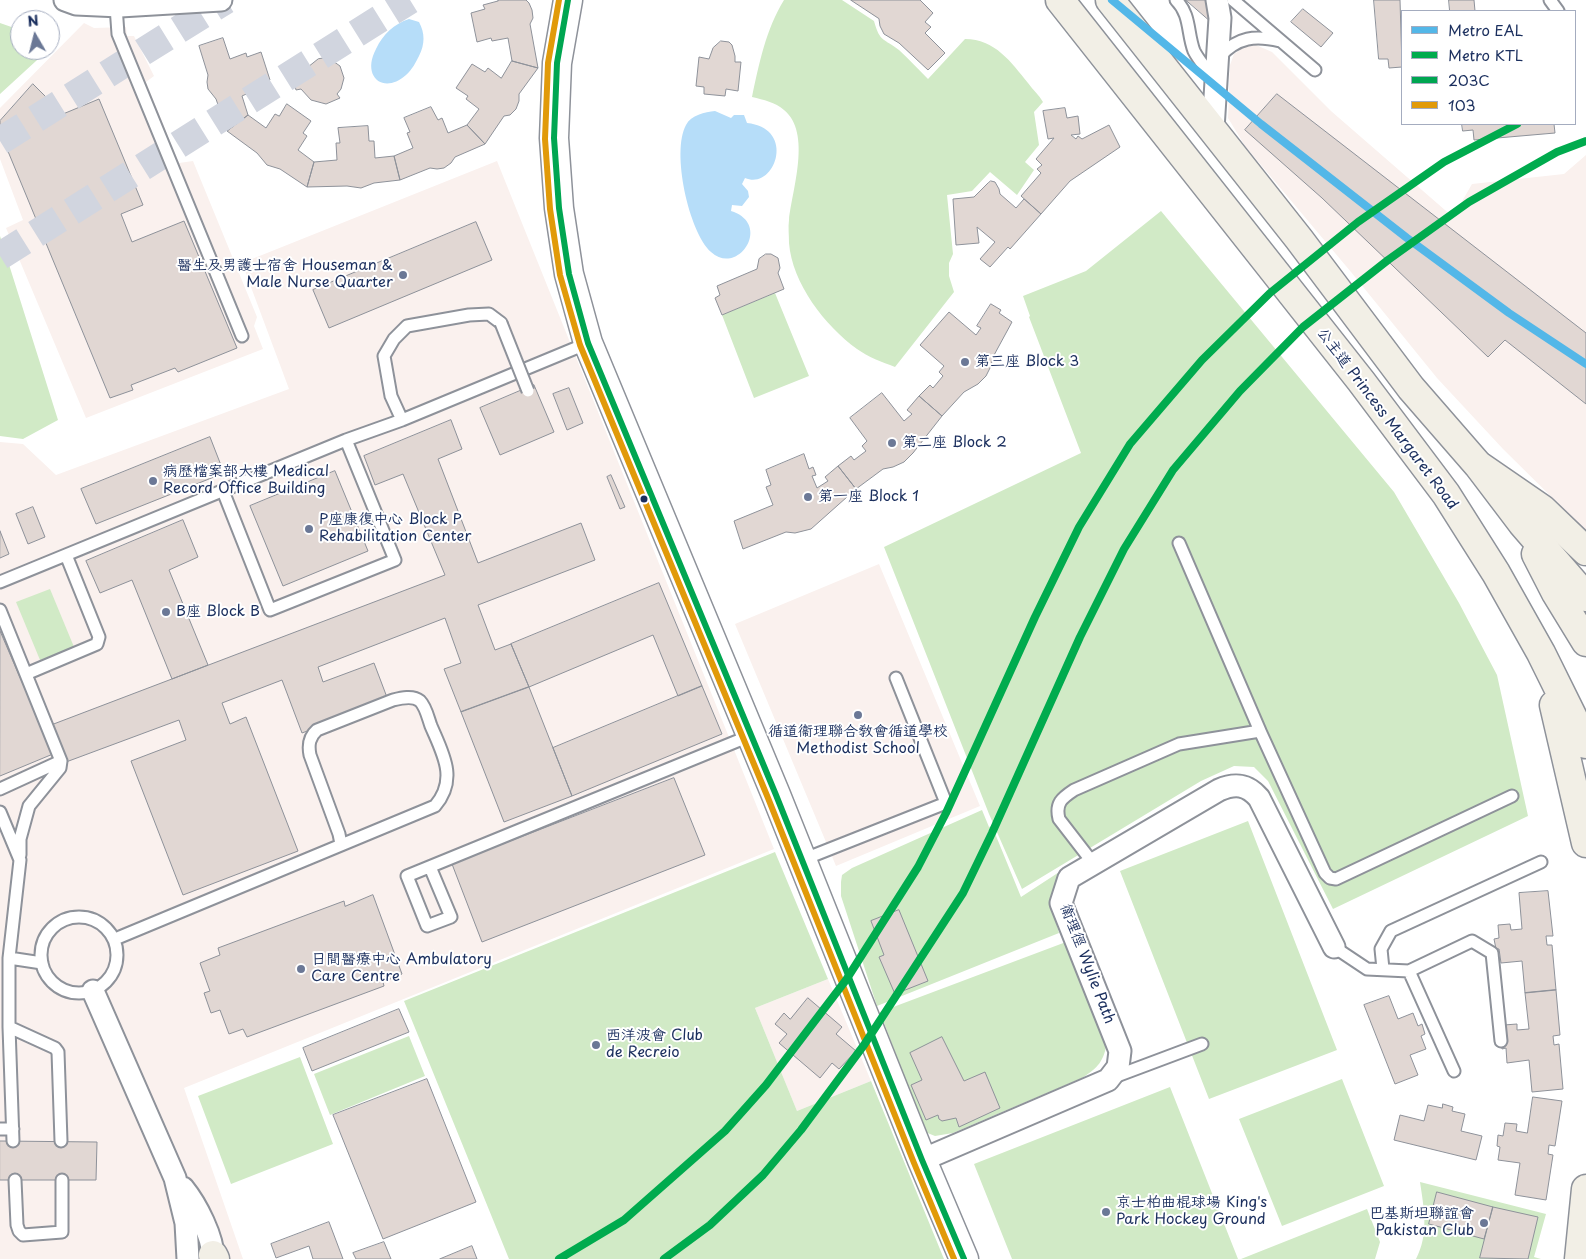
<!DOCTYPE html>
<html>
<head>
<meta charset="utf-8">
<style>
	body { margin:0 }
	#map { position:relative; width:1586px; height:1259px; overflow:hidden; background:#fff; font-family:"Playpen Sans",sans-serif }
	canvas { display:block }
	.legend { position:absolute; left:1401px; top:10px; width:175px; height:115px; box-sizing:border-box; background:#fff; border:1px solid #a4acbf; margin:0; padding:6px 9px; list-style:none; font-size:15px; color:#1b2f5e }
	.legend li { display:flex; align-items:center; gap:10px; height:25px }
	.legend b { width:25px; border:1px solid #a4acbf }
	.north { position:absolute; left:10px; top:10px; width:50px; height:50px; box-sizing:border-box; background:#fff; border:1px solid #a4acbf; border-radius:50%; rotate:352deg; font-size:14px; font-weight:700; line-height:20px; text-align:center; color:#1b2f5e }
	.north::after { content:''; display:block; margin:auto; width:18px; height:22px; background:#6b7896; clip-path:polygon(50% 0,100% 100%,50% 72%,0 100%) }
</style>
</head>
<body>
<div id="map">
<canvas width="1586" height="1259"></canvas>
<ul class="legend">
<li><b style="height:6px;background:#53b7e8"></b>Metro EAL</li>
<li><b style="height:6px;background:#00ab4e"></b>Metro KTL</li>
<li><b style="height:6px;background:#00a651"></b>203C</li>
<li><b style="height:6px;background:#e19a09"></b>103</li>
</ul>
<div class="north">N</div>
</div>
<script>
const context = document.querySelector('canvas').getContext('2d');
context.lineJoin = 'round';
function fill(path, color) { context.fillStyle = color; context.fill(path, 'evenodd'); }
function stroke(path, color, width, dash) { context.strokeStyle = color; context.lineWidth = width; context.lineCap = dash ? 'butt' : 'round'; context.setLineDash(dash || []); context.stroke(path); }
function label(font, color, halo, rows, align = 'center') {
  context.font = font + ' "Playpen Sans","LXGW WenKai TC",sans-serif'; context.lineWidth = 4; context.setLineDash([]); context.textBaseline = 'middle'; context.strokeStyle = halo; context.fillStyle = color; for (const [text, x, y, turn = 0] of rows) {
    context.save(); context.translate(x, y); context.rotate((+turn || 0) * Math.PI / 180); context.textAlign = isNaN(turn) ? turn : align; if (halo) context.strokeText(text, 0, 0); context.fillText(text, 0, 0); context.restore();
  }
}
fill(new Path2D(`
	M84,23l10,5 32,-1 1,9h7l20,40 -8,6 33,81 14,-2 64,156 -3,9 9,23 -177,69 -80,-190 17,-8 -23,-61v-51z
	M1256,45l16,7 59,59 122,106 19,-33 92,-10 22,-19v376l-83,-82 -66,-71 -86,-106 -106,-126 -17,-28 2,-53 4,-11 11,-7z
	M497,161l277,688 -590,239 59,171h-243v-817l23,2 33,31 233,-86 -47,-126z
	M879,564l101,242 -144,60 -101,-242z
	M828,979l43,102 -74,30 -42,-103z`), '#faf1ee');
fill(new Path2D(`
	M784,0h58l32,21c6,22 10,17 25,29 10,9 19,19 29,29l37,-40c30,0 46,23 63,44 5,7 11,12 15,19l-9,10 5,33 -14,17 9,8 -17,25 -27,-23 -18,19 -25,4 6,59 -4,9v13l5,16 -59,75c-13,-5 -27,-10 -38,-18 -32,-23 -65,-66 -68,-106 0,-8 -1,-16 0,-23 3,-30 23,-87 -5,-110 -9,-8 -20,-10 -32,-13 7,-33 14,-68 32,-97z
	M0,23l20,7v20h28l-48,44z
	M1161,211l233,281 65,111 38,72 31,141 -195,93 -65,-128 -14,-14 -20,-1 -33,15 -179,108 -33,-75 -105,-267 197,-94 -52,-136 1,-1 -7,-20 63,-25z
	M0,236l58,184 -35,19 -23,-3z
	M775,293l34,83 -55,22 -32,-83z
	M50,589l24,58 -34,13 -24,-58z
	M982,810l7,17 3,-1 29,71 52,-34 -16,19 -5,27 7,24 -182,73 -36,-110v-14l1,-7 10,-7z
	M1248,821l89,229 -128,49 -89,-228z
	M775,852l53,127 -73,29 42,103 74,-30 73,178h-435l-105,-258z
	M1066,942l41,100c-3,19 -9,26 -25,36l-129,55 -18,3 -10,-4 -45,-120z
	M409,1036l16,40 -95,39 -16,-41z
	M300,1057l33,87 -102,40 -33,-88z
	M1342,1079l42,107 -102,40 -43,-107z
	M1170,1087l68,172h-226l-38,-95z
	M1420,1182l126,32 -12,43 7,2h-125c13,-25 8,-50 4,-77z
	M1367,1209l13,33 -5,17h-134z`), '#d1eac6');
fill(new Path2D(`
	M409,19l10,3c6,11 6,22 0,34 -3,6 -7,14 -13,19 -22,20 -45,2 -30,-26 7,-15 18,-25 33,-30z
	M715,111l16,7 3,-3h10l3,8c50,5 28,68 -2,55l-3,6 6,7 1,6 -7,9 -10,-1 -1,6c42,13 7,66 -20,41 -22,-20 -40,-100 -25,-127 5,-10 19,-13 29,-14z`), '#b6ddf9');
const building = new Path2D(`
	M498,0h28l3,3 3,7 1,8 -3,6 8,44 -26,-7 -4,-23 -16,3 -1,-3 -14,4 -6,-29 14,-4 -2,-4 15,-4z
	M851,0h69l13,13 -8,9 6,5 -6,6 20,20 -17,17 -29,-27 -15,-9 -4,-8 -1,-7z
	M1186,0h20l3,20z
	M1374,0h26l2,67 -13,1 -1,-9h-9z
	M1449,0h25l1,11h-25z
	M1303,9l30,24 -12,14 -30,-25z
	M223,38l7,21 16,-6 1,4 14,-5 9,28 -14,5 1,4 -15,7 6,19 -21,16 -11,-32 -8,-10 -1,-7 1,-7 -9,-29z
	M721,41l8,1 3,3 3,11v6h6l-3,29 -12,-2 -1,7 -21,-2v-7l-8,-1 3,-29 10,2 4,-11z
	M324,58l6,1 10,7 4,12 -3,11 -4,5 3,4 -14,6 -15,-4 -10,-11 -5,1 -3,-13 5,-1 5,-13 5,4 10,-8z
	M512,61l26,7 -19,26v7l-3,8 -6,6 -6,1 -19,28 -18,-19 12,-16 -13,-10 2,-3 -12,-8 16,-24 13,8 3,-4 13,10z
	M33,84l30,30 36,-15 44,106 -22,9 11,28 52,-21 53,127 -59,24 -3,-4 -44,17 2,5 -23,8 -110,-266v-11z
	M1277,94l309,239v71l-81,-64 -17,17 -166,-159 -77,-68z
	M287,104l24,17 -8,12 4,3 -9,14 16,12 -7,25 -27,-18 -13,-4 -10,-12 -30,-22 21,-16 18,13 9,-14 4,2z
	M431,107l7,13 4,-2 6,15 19,-8 18,19 -30,13 -4,6 -7,5 -7,1 -7,-1 -30,12 -6,-24 19,-8 -6,-15 3,-1 -6,-14z
	M1065,108l2,10 11,-2 2,18 -9,1 5,4 2,-3 4,3 27,-14 11,22 -50,34 -29,33 -20,-18 20,-23 -4,-4 5,-4 -6,-6 18,-21 -6,1 -5,-28z
	M1462,124h92l1,9 -81,7 -1,-10 -10,1z
	M368,126l1,15h5l1,17 19,-2 6,24 -26,3 -13,5 -14,-2 -40,1 7,-25 23,-2 -1,-17h4l-2,-15z
	M991,181l4,1 4,7 1,5 16,14 8,-9 17,15 -31,35 -2,-2 -18,20 -10,-8 15,-17 -18,-15 2,16 -23,2 -3,-46 21,-2 14,-14z
	M476,222l16,38 -163,68 -16,-38z
	M766,254h5l7,4 2,10 -2,5 6,16 -62,26 -7,-17 5,-3 -3,-9 40,-17 2,-10z
	M991,304l10,6 -2,3 13,9 -19,35 -2,9 -5,10 -8,8 -14,8 -22,24 -23,-20 11,-11 3,3 10,-12 -4,-4 5,-6 -24,-21 29,-33 27,23 5,-7 -4,-2z
	M534,385l20,47 -54,23 -20,-47z
	M569,388l14,35 -16,7 -14,-36z
	M882,393l22,28 8,-7 -5,-4 12,-14 23,20 -29,37 -9,9 -11,5 -10,2 -27,20 -18,-23 13,-10 3,4 12,-9 -4,-5 5,-5 -17,-23z
	M451,420l11,29 -24,10 40,104 103,-40 14,37 -117,45 17,45 16,-6 18,43 -68,25 -17,-43 17,-6 -16,-45 -127,49 5,15 51,-19 14,37 -86,33 -20,-53 -60,23 8,21 16,-7 52,134 -115,44 -52,-134 55,-21 -7,-20 -113,42 -15,-37 394,-150 -42,-101 -28,11 -11,-29z
	M210,437l14,36 -128,51 -15,-35z
	M804,454l5,15 4,-2 3,8 -4,1 5,12 11,-7 -3,-4 13,-11 18,23 -45,40 -16,4 -9,-1 -43,17 -9,-28 39,-16 -7,-18 5,-2 -5,-15z
	M335,471l33,80 -85,35 -33,-80z
	M611,475l14,32 -5,2 -13,-32z
	M33,507l12,30 -17,7 -12,-30z
	M183,520l15,37 -29,13 39,95 -36,14 -40,-99 -32,13 -14,-32z
	M0,531l9,23 -9,4z
	M659,583l43,103 -24,10 -25,-61 -124,52 -18,-43z
	M0,631l53,123 -53,22z
	M702,686l20,48 -150,62 -19,-48z
	M529,687l43,109 -68,26 -43,-110z
	M674,778l31,77 -223,87 -30,-78z
	M1548,891l5,45h-7l1,9h5l4,45 -31,3 -3,-32 -21,2 -2,-14h-3l-2,-10 5,-1 -1,-13 12,-1 1,6 11,-1 -3,-36z
	M373,895l29,79 -19,8 1,4 -137,51 -4,-8 -14,5 -9,-24 -9,3 -7,-20 6,-2 -10,-28 20,-8 -2,-7 126,-47 1,5z
	M899,910l29,71 -33,13 -16,-37 5,-2 -13,-34z
	M1556,990l4,45 -7,1 1,9 5,-1 4,45 -31,3 -3,-32 -22,3 -1,-15 -4,1 -1,-11 3,-13 13,-1v6l12,-1 -4,-36z
	M1389,996l9,23 15,-6 5,13 4,-2 3,10 -4,2 5,13 -16,6 8,20 -23,9 -31,-79z
	M808,998l34,29 -6,7 20,17 -17,18 -7,-6 -12,15 -41,-35 8,-9 -12,-10 9,-11 6,6z
	M399,1009l10,23 -97,39 -9,-23z
	M942,1037l22,44 21,-9 15,36 -41,19 -3,-9 -14,3 -3,-2 -1,-4 -12,5 -15,-35 11,-5 -12,-27z
	M427,1079l49,123 -93,37 -50,-124z
	M1533,1097l29,4 -7,45 -6,-1 -1,9 5,1 -7,45 -31,-5 5,-32 -22,-3 2,-13 -3,-1 1,-11 5,1 2,-13 12,1 -1,7 11,2z
	M1443,1104l10,3 -1,4 13,3 -4,17 21,5 -6,24 -82,-20 6,-25 24,6 4,-16 14,3z
	M0,1141l97,1 -1,38h-96z
	M1437,1192l56,15 -9,32 -55,-15z
	M1493,1207l45,10 -10,42 -48,-1z
	M329,1222l14,37h-30l-4,-13 -33,12 -5,-14z
	M384,1242l7,17h-35l-3,-6z
	M472,1246l5,13h-37z`);
fill(building, '#e1d7d3');
stroke(building, '#8e929a', 1);
stroke(new Path2D(`
	M0,141l226,-141
	M0,256l410,-256`), '#d1d5df', 28, [28, 14]);
const lane = new Path2D(`
	M1176,0c15,15 11,33 18,51 5,10 14,19 20,29
	M1233,0l82,70
	M1550,0l8,11
	M116,6l2,28 124,302
	M1220,56c18,-19 35,-21 60,-15
	M402,420l-11,-24 -7,-40 10,-17 13,-13 62,-11 20,-1 12,9
	M223,491l47,119 125,-50 -49,-120
	M1179,543l81,188
	M0,582l346,-142 56,-20 186,-77
	M0,610l61,151 -61,28
	M26,674l71,-30 2,-7 -33,-82
	M0,812l20,48 -11,98v69l4,114
	M20,855v-16l9,-33 31,-38 1,-7
	M802,860l144,-57 -50,-125
	M1093,863l-34,-44c-4,-16 3,-21 15,-29l105,-46 81,-13 65,142 5,5 6,1 176,-83
	M430,867l21,50 -24,9 -20,-50 345,-141
	M41 955a38 38 0 1 1 76 0a38 38 0 1 1-76 0Z
	M115,939l320,-133c23,-27 8,-52 -4,-80 -3,-8 -5,-19 -11,-25 -7,-6 -19,-3 -27,-1l-76,30c-8,7 -9,15 -7,25l29,79 2,10
	M1334,947l33,22 42,2 45,100
	M9,958l33,5
	M1383,969l-2,-20 10,-18 150,-69
	M1409,971l63,-30 20,12 9,88
	M9,1027l46,21 3,4 3,89
	M1114,1077l88,-33
	M0,1129h13
	M15,1180l2,45 2,6 4,4 39,-3v-52`);
const street = new Path2D(`
	M65,0l11,4 44,2 101,-6
	M1213,129l7,-111 -3,-18
	M93,991l82,187 11,45 2,36
	M922,1160l186,-80 10,-13 2,-16 -59,-148 8,-25 150,-88c16,-7 28,-6 40,8l75,149
	M183,1188c13,16 31,50 30,71`);
const secondary = new Path2D(`
	M568,0l-11,63 -3,75 5,70 10,66 19,69 188,452 146,365 42,99`);
const primary = new Path2D(`
	M1481,467l61,42 44,42
	M213,1255l2,4`);
const highway = new Path2D(`
	M1060,0l301,381 85,113 50,79 45,80 45,91
	M1110,0l189,239 112,149 67,77 44,58 64,74
	M1536,554l20,39 30,49
	M1554,705l32,138
	M1579,1259l7,-70`);
stroke(lane, '#8e929a', 15);
stroke(street, '#8e929a', 25);
stroke(secondary, '#8e929a', 31);
stroke(primary, '#8e929a', 31);
stroke(highway, '#8e929a', 31);
stroke(lane, '#fff', 11);
stroke(street, '#fff', 21);
stroke(secondary, '#fff', 28);
stroke(primary, '#f2efe6', 28);
stroke(highway, '#f2efe6', 28);
const laneBridge = new Path2D(`
	M501,323l27,68`);
stroke(laneBridge, '#8e929a', 15, []);
stroke(laneBridge, '#fff', 11);
stroke(new Path2D(`
	M568,0l-11,63 -3,75 5,70 10,66 19,69 188,452 146,365 42,99`), '#00a651', 6);
stroke(new Path2D(`
	M559,0l-11,63 -3,76 5,70 10,66 20,70 188,453 146,365 40,96`), '#e19a09', 6);
stroke(new Path2D(`
	M1112,0l149,124 146,114 102,75 77,51`), '#53b7e8', 8);
stroke(new Path2D(`
	M559,1259l65,-39 101,-89 41,-46 80,-105 72,-113 28,-54 89,-196 44,-90 51,-83 72,-84 68,-67 88,-71 86,-60 73,-38
	M664,1259l46,-34 53,-50 38,-45 63,-85 99,-152 29,-60 88,-196 44,-88 49,-79 67,-79 63,-64 85,-67 81,-58 88,-50 29,-11`), '#00ab4e', 8);
for (const [x, y, r, color] of [
	[403,275,5,"#6b7896"],
	[965,362,5,"#6b7896"],
	[892,443,5,"#6b7896"],
	[153,481,5,"#6b7896"],
	[808,497,5,"#6b7896"],
	[644,499,4.5,"#1b2f5e"],
	[309,529,5,"#6b7896"],
	[166,612,5,"#6b7896"],
	[858,715,5,"#6b7896"],
	[301,969,5,"#6b7896"],
	[596,1045,5,"#6b7896"],
	[1106,1212,5,"#6b7896"],
	[1484,1223,5,"#6b7896"]
]) { const dot = new Path2D(); dot.arc(x, y, r, 0, 2 * Math.PI); context.fillStyle = color; context.fill(dot); stroke(dot, '#fff', 2); }
label('15px', '#1b2f5e', '#fff', [
	["醫生及男護士宿舍 Houseman &",393,266,"right"],
	["Male Nurse Quarter",393,283,"right"],
	["第三座 Block 3",975,362],
	["第二座 Block 2",902,443],
	["病歷檔案部大樓 Medical",163,472],
	["Record Office Building",163,489],
	["第一座 Block 1",818,497],
	["P座康復中心 Block P",319,520],
	["Rehabilitation Center",319,537],
	["B座 Block B",176,612],
	["循道衞理聯合教會循道學校",858,732,"center"],
	["Methodist School",858,749,"center"],
	["日間醫療中心 Ambulatory",311,960],
	["Care Centre",311,977],
	["西洋波會 Club",606,1036],
	["de Recreio",606,1053],
	["京士柏曲棍球場 King's",1116,1203],
	["Park Hockey Ground",1116,1220],
	["巴基斯坦聯誼會",1474,1214,"right"],
	["Pakistan Club",1474,1231,"right"]
], 'left');
label('15px', '#1b2f5e', '#fff', [
	["公主道 Princess Margaret Road",1387,419,53],
	["衛理徑 Wylie Path",1087,964,69]
]);
</script>
</body>
</html>
